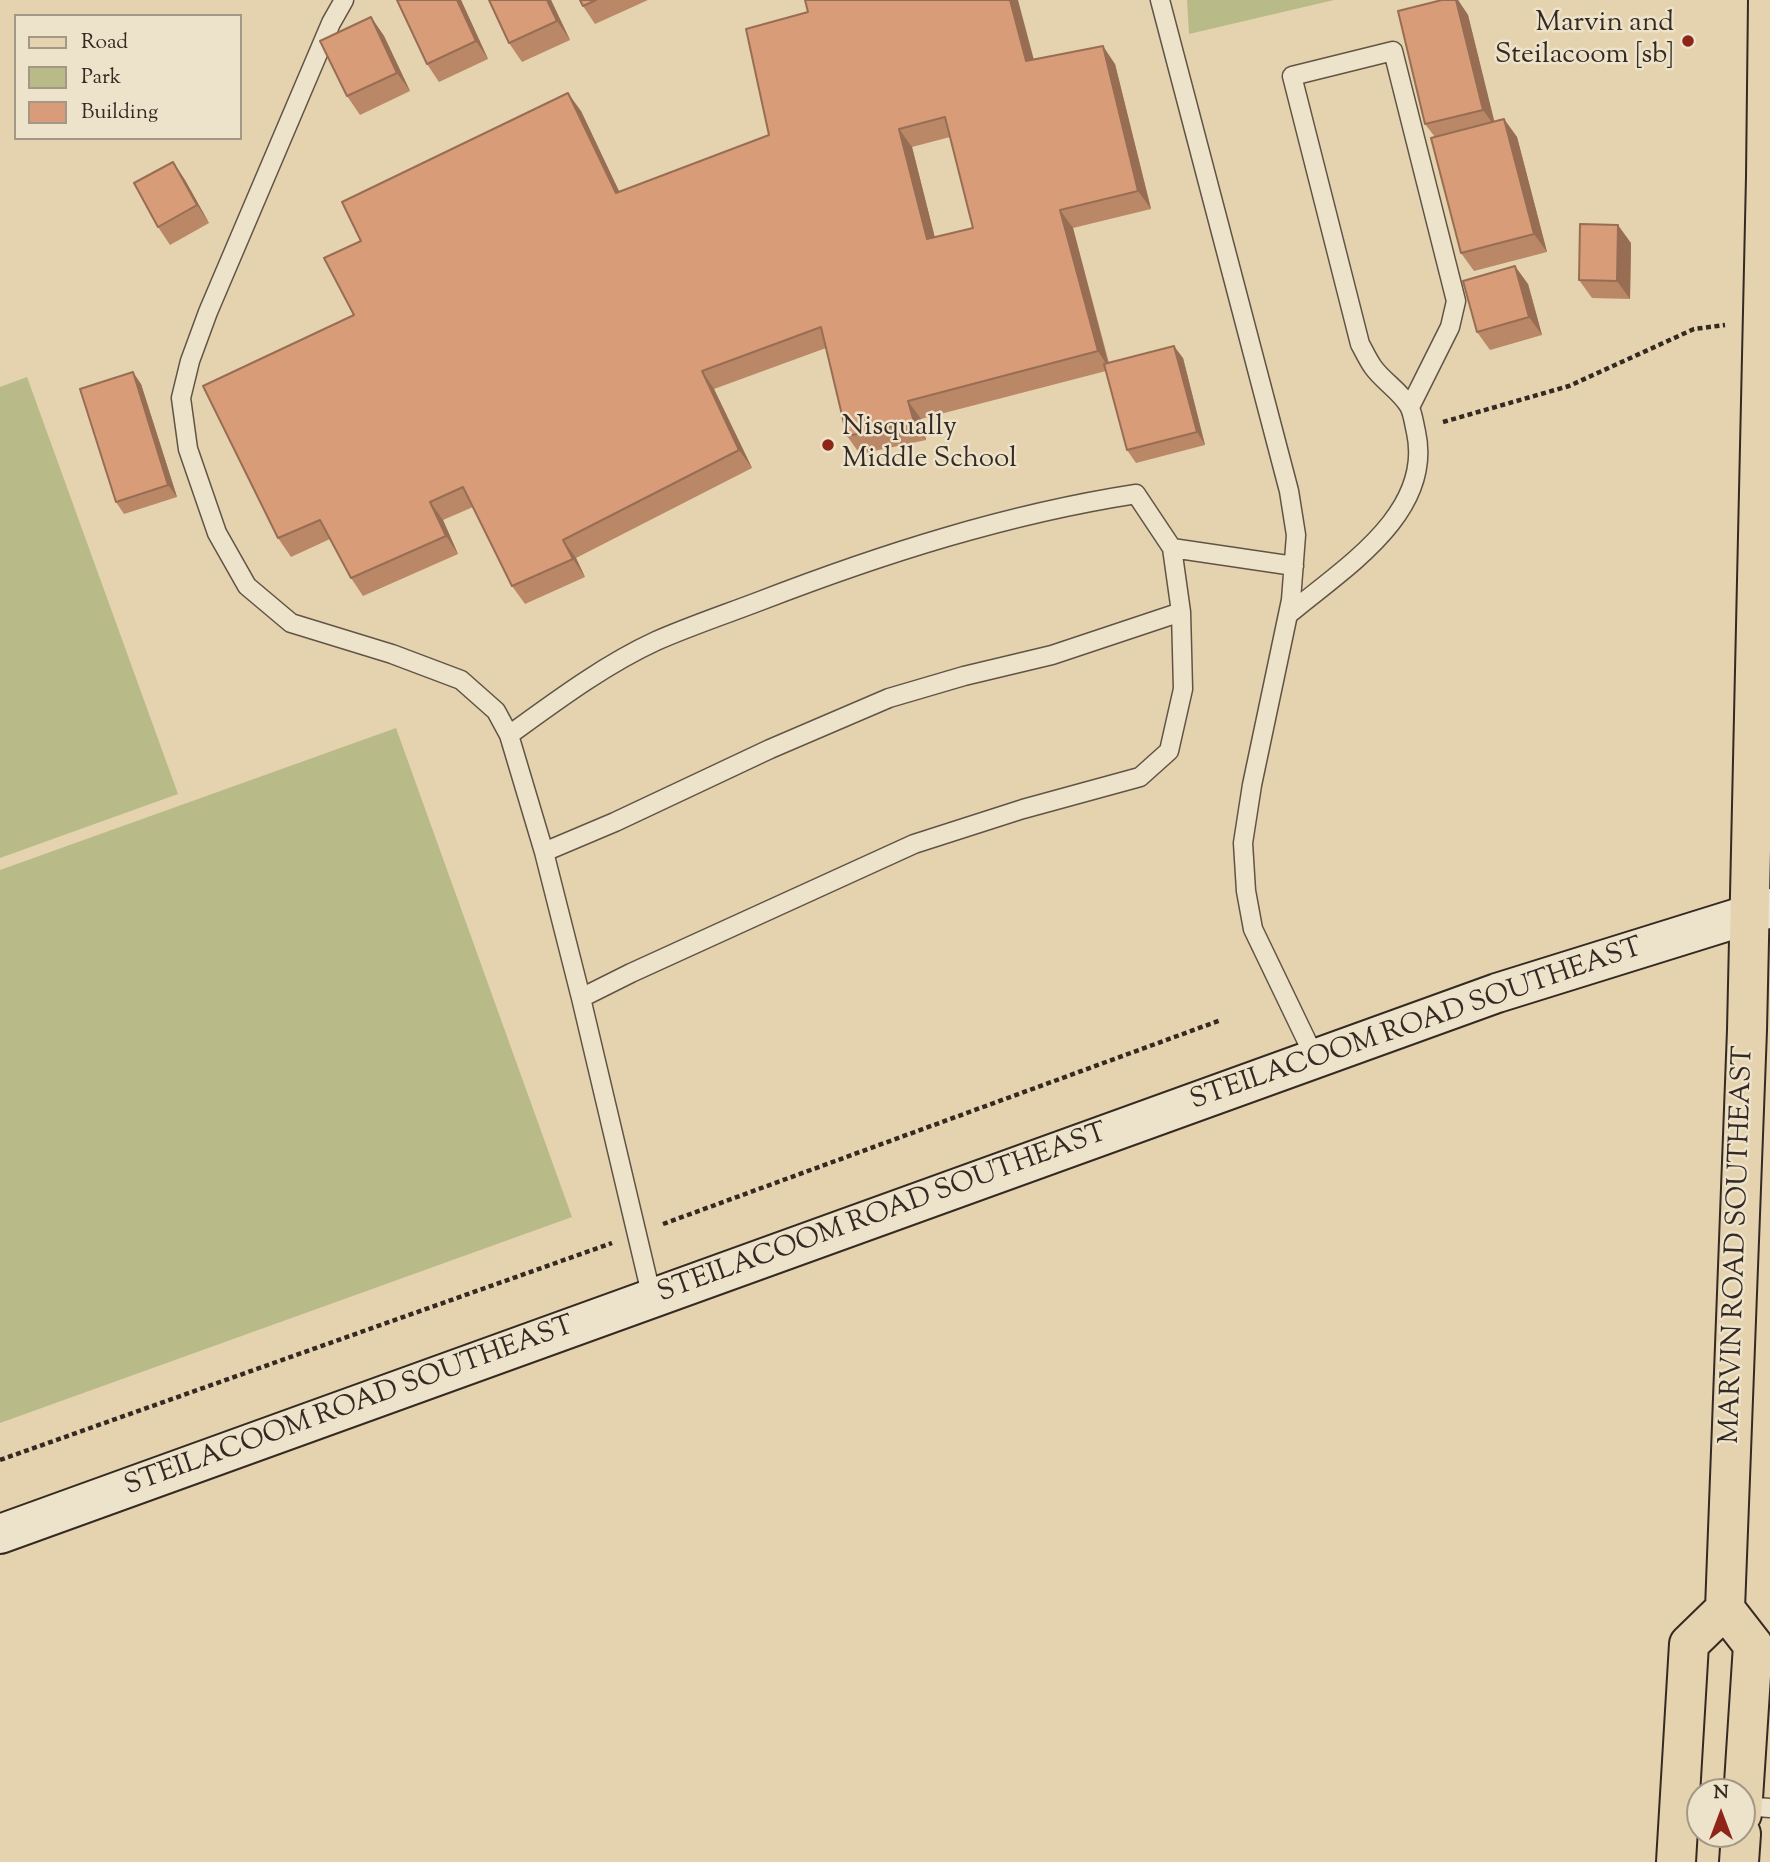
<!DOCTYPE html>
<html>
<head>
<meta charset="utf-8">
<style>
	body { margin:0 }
	#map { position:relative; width:1770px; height:1862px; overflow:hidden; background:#e4d3ae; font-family:"Sorts Mill Goudy",serif }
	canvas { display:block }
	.legend { position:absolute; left:14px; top:14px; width:228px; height:126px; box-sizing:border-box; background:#ede2ca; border:2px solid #a39887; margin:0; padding:9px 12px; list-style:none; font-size:21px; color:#352923 }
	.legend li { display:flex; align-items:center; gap:14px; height:35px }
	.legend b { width:35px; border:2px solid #a39887 }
	.north { position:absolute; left:1686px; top:1778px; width:70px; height:70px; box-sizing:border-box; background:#ede2ca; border:2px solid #a39887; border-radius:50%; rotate:0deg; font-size:19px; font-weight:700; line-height:28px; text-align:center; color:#352923 }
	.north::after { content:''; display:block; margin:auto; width:24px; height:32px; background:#8f2418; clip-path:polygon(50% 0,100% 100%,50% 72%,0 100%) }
</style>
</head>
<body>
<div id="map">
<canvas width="1770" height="1862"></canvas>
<ul class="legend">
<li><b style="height:9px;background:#e4d3ae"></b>Road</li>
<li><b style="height:19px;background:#b8bb88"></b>Park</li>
<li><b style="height:19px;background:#d89d78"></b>Building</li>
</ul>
<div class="north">N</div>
</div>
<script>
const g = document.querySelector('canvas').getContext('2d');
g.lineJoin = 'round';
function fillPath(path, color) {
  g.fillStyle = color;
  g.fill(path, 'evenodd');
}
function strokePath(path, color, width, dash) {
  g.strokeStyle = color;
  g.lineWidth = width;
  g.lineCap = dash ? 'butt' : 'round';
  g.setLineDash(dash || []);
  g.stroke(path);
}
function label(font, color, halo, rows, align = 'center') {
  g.font = font + ' "Sorts Mill Goudy",serif';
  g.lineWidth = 5;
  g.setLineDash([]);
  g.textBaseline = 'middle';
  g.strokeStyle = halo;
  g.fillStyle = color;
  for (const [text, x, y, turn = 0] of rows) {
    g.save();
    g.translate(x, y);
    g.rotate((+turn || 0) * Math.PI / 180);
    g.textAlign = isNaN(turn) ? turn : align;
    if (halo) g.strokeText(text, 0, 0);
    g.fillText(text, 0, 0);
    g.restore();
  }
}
fillPath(new Path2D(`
	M1187,0H1334L1189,34Z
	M27,377L178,794L0,858V387Z
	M396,728L572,1217L0,1423V870Z`), '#b8bb88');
const lane = new Path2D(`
	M344,0L331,23L208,312L190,361L181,398L188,449L217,533L247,586L291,623L392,654L461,680L496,711L509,735L544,852L581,998L652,1298
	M1160,0L1289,491L1296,535L1291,600L1252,785L1243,843L1246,891L1253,929L1315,1058
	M1172,548L1294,566
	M1289,614C1342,569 1434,514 1416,432C1414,424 1413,413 1409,406C1400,391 1383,381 1373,367C1368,360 1364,351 1360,344L1292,76L1393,51L1456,301L1450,327L1410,407
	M509,735C556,701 604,665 656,641C690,626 726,614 760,601C882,554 1007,514 1136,494L1172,548L1181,612L1052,655L964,676L889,698L770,749L615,822L544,852
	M581,998L631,973L914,844L1023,809L1140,777L1169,751L1183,689L1181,612
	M1743,1806L1770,1808`);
const secondary = new Path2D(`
	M0,1534L1497,993L1770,908`);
const primary = new Path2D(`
	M1742,1814L1753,1645L1725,1609L1747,1030L1766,177L1768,0
	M1676,1862L1689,1644L1725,1609
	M1739,1862L1741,1834`);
strokePath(lane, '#615446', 21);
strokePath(secondary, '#352923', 42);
strokePath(primary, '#352923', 42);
strokePath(new Path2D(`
	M1443,422L1569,386L1694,329L1725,325
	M663,1224L1221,1020
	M0,1460L612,1243`), '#352923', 4.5, [5, 3.5]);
strokePath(lane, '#ede2ca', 18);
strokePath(secondary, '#ede2ca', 38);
strokePath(primary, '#e4d3ae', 38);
fillPath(new Path2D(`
	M397,0H461L488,59L439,82L427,64Z
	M489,0H551L570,40L522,62L509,43Z
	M580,0H648L595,24L583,6Z
	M1442,0H1458L1468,15L1494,122L1504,119L1517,137L1547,252L1474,271L1461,253L1435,137L1425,124Z
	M371,17L384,36L410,91L360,115L347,96Z
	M1034,59L1115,64L1151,209L1073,228L1109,363L1183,358L1205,445L1136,463L1127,450L1106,371L921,419L926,440L860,454L847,436L826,348L714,389L752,468L576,558L585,577L525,604L512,586L473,507L443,520L458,554L363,596L351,578L330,539L291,557L278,538L354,315L361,241L581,111L619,192ZM950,137L973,228L935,238L912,147Z
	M173,162L185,180L209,223L170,245L158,227Z
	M1631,243L1630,299L1592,298L1579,280Z
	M1528,284L1542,335L1490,350L1477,332Z
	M141,384L177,497L124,514L116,502Z`), '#ba8767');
fillPath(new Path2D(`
	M457,0H461L488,59L476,41Z
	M547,0H551L570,40L557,21Z
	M1010,0H1018L1039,79L1026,61Z
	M1456,0H1458L1468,15L1496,128L1483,110Z
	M371,17L384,36L410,91L397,73Z
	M1103,46L1115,64L1151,209L1138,191Z
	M568,93L581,111L629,212L616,193Z
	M1504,119L1517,137L1547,252L1534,234Z
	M899,129L912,147L940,258L927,239Z
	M173,162L185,180L209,223L197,205Z
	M1060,210L1073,228L1110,370L1098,351Z
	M1618,225L1631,243L1630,299L1617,281Z
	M1515,266L1528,284L1542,335L1529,317Z
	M1174,346L1183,358L1205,445L1197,432Z
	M702,371L714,389L752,468L739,450Z
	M133,372L141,384L177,497L168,485Z
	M908,401L921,419L926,440L914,422Z
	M430,502L443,520L458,554L446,536Z
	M563,540L576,558L585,577L573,559Z`), '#976e54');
const building = new Path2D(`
	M397,0H457L476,41L427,64Z
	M489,0H547L557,21L509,43Z
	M580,0H596L583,6Z
	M805,0H1010L1026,61L1103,46L1138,191L1060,210L1098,351L908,401L914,422L847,436L821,327L702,371L739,450L563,540L573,559L512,586L463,487L430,502L446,536L351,578L320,520L278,538L203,386L354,315L324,258L361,241L342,202L568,93L616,193L769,135L746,29L808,12ZM945,117L973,228L927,239L899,129Z
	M1442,0H1456L1483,110L1425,124L1398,11Z
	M371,17L397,73L347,96L320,41Z
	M1504,119L1534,234L1461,253L1431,138Z
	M173,162L197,205L158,227L134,183Z
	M1580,224L1618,225L1617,281L1579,280Z
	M1515,266L1529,317L1477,332L1463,281Z
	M1174,346L1197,432L1127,450L1104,364Z
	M133,372L168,485L116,502L80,389Z`);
fillPath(building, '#d89d78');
strokePath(building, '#976e54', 2);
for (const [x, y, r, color] of [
	[1688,41,7,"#8f2418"],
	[828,445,7,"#8f2418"]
]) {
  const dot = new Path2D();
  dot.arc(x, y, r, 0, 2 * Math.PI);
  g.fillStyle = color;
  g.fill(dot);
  strokePath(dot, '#ede2ca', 2.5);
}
label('28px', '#352923', '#ede2ca', [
	["Marvin and",1674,25],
	["Steilacoom [sb]",1674,57],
	["Nisqually",842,429,"left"],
	["Middle School",842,461,"left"]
], 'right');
label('28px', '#352923', '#ede2ca', [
	["STEILACOOM ROAD SOUTHEAST",1417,1026,-19],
	["STEILACOOM ROAD SOUTHEAST",883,1215,-20],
	["MARVIN ROAD SOUTHEAST",1739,1245,-88],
	["STEILACOOM ROAD SOUTHEAST",350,1408,-20]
]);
</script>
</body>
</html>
